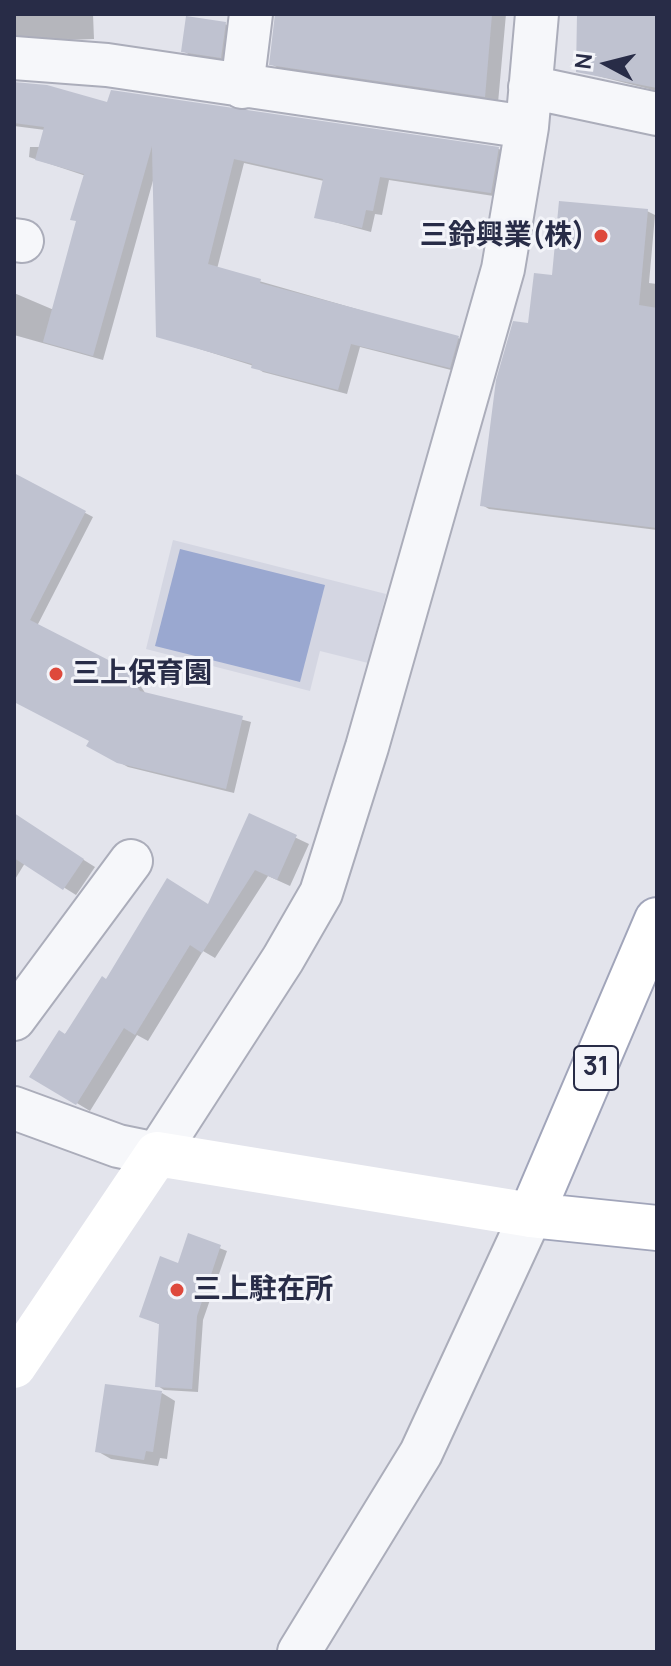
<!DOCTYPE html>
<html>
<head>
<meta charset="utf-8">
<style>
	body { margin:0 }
	#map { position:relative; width:671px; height:1666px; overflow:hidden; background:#e3e4ec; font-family:Manrope,sans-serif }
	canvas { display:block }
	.frame { position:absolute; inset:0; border:16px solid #282c47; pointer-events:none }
	.north { position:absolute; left:567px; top:24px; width:80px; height:80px; -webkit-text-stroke:6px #f3f4f9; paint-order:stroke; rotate:277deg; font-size:22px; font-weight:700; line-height:32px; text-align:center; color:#282c47 }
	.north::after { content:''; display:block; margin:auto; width:28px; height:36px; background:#282c47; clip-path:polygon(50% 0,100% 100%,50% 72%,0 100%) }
</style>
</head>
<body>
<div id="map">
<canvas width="671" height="1666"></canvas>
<div class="frame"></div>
<div class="north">N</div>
</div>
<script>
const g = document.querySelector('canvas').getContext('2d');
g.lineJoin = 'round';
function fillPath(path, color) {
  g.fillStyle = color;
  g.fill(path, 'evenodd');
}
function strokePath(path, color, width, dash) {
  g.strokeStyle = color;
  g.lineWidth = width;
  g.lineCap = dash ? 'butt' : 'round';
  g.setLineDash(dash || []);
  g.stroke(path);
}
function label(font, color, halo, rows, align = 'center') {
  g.font = font + ' Manrope,"Noto Sans JP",sans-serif';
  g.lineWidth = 6;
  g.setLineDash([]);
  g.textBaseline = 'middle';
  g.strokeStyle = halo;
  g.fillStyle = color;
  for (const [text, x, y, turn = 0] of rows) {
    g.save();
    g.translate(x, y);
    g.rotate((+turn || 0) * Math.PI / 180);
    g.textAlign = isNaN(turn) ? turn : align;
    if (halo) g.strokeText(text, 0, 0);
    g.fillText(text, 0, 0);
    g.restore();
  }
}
fillPath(new Path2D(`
	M173,540L386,594L368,663L320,651L310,691L146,649Z`), '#d4d6e2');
fillPath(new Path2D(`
	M180,549L325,585L300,682L155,646Z`), '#9aa8d0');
fillPath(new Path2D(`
	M14,14H93L94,39L14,42Z
	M276,14H506L498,103L284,71L271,64Z
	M579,14H657V91L578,71Z
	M225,24L239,32L235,64L197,59L183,51Z
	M14,84L95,150L114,92L499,149L508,154L500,197L389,180L382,215L375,214L371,232L316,217L324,181L244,163L217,269L458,338L467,343L459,372L360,347L347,394L263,372L254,366L158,336L154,177L103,360L14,335V293L54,310L78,222L86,176L29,157L30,147H40L45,130L14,126Z
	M647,211L655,215L649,283L657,284V530L489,509L482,505L530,325L554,278Z
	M32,485L93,517L37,626L134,677L146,694L251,722L234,793L128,767L89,746L91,741L14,700V521Z
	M14,816L95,867L76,895L25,863L14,881Z
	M250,816L309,844L290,886L268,876L215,958L203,951L148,1041L137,1035L90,1111L32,1076L107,981L209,906Z
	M189,1236L227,1251L203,1320L198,1392L164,1390L158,1386L161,1325L141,1316L179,1265Z
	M162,1393L175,1401L167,1459L160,1458L158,1466L111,1459L97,1451Z`), '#0003');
fillPath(new Path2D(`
	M275,14H492L485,97L269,65Z
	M577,14H657V88L576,72Z
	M186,16L226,22L221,58L181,52Z
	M14,82L47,85L107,102L111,90L499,147L491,193L380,177L373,211L366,210L362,228L314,218L323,179L234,159L208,264L261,279L260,283L459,336L450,368L351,344L338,390L251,368L252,364L156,337L152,146L93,356L43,342L76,221L70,220L84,174L35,160L44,127L14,123Z
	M559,201L648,209L639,305L657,308V528L480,506L496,380L513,321L528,323L534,273L552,275Z
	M14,473L86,511L30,620L126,669L140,691L243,716L226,789L117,763L86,746L89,741L14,702Z
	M14,813L84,859L63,890L14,858Z
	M249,813L297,835L277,880L255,870L202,953L190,945L135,1035L124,1028L76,1105L29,1077L59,1030L65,1034L102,976L106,979L167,878L208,904Z
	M188,1233L221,1245L197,1316L192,1389L155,1387L159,1324L139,1317L160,1256L178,1263Z
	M105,1384L162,1391L153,1452L146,1451L144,1460L95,1452Z`), '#bfc2d0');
const street = new Path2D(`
	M14,58L107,65L527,127
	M242,87L251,14
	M530,87L657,114
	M14,240L22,241
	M14,1019L131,861
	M14,1108L118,1146L157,1154L283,959L321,893L367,747L503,269L527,127L537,14
	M299,1652L421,1453L531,1215`);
const primary = new Path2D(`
	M657,920L531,1215L657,1228`);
strokePath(street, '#abadba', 46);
strokePath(primary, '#a1a5ba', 48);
strokePath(street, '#f6f7fa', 42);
strokePath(new Path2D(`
	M14,1366L157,1154L531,1215`), '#fff', 44);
strokePath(primary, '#fff', 44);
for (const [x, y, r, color] of [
	[601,236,8,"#de493c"],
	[56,674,8,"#de493c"],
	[177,1290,8,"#de493c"]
]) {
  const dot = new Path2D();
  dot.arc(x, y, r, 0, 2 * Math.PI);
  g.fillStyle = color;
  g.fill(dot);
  strokePath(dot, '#f3f4f9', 3);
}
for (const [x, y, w] of [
	[596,1068,44]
]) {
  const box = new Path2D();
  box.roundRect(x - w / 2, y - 22, w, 44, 6);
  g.fillStyle = '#f3f4f9';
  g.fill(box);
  strokePath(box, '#282c47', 2);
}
label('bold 26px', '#282c47', null, [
	["31",596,1068]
]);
label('bold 28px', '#282c47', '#f3f4f9', [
	["三鈴興業(株)",585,236,"right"],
	["三上保育園",72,674],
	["三上駐在所",193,1290]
], 'left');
</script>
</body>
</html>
